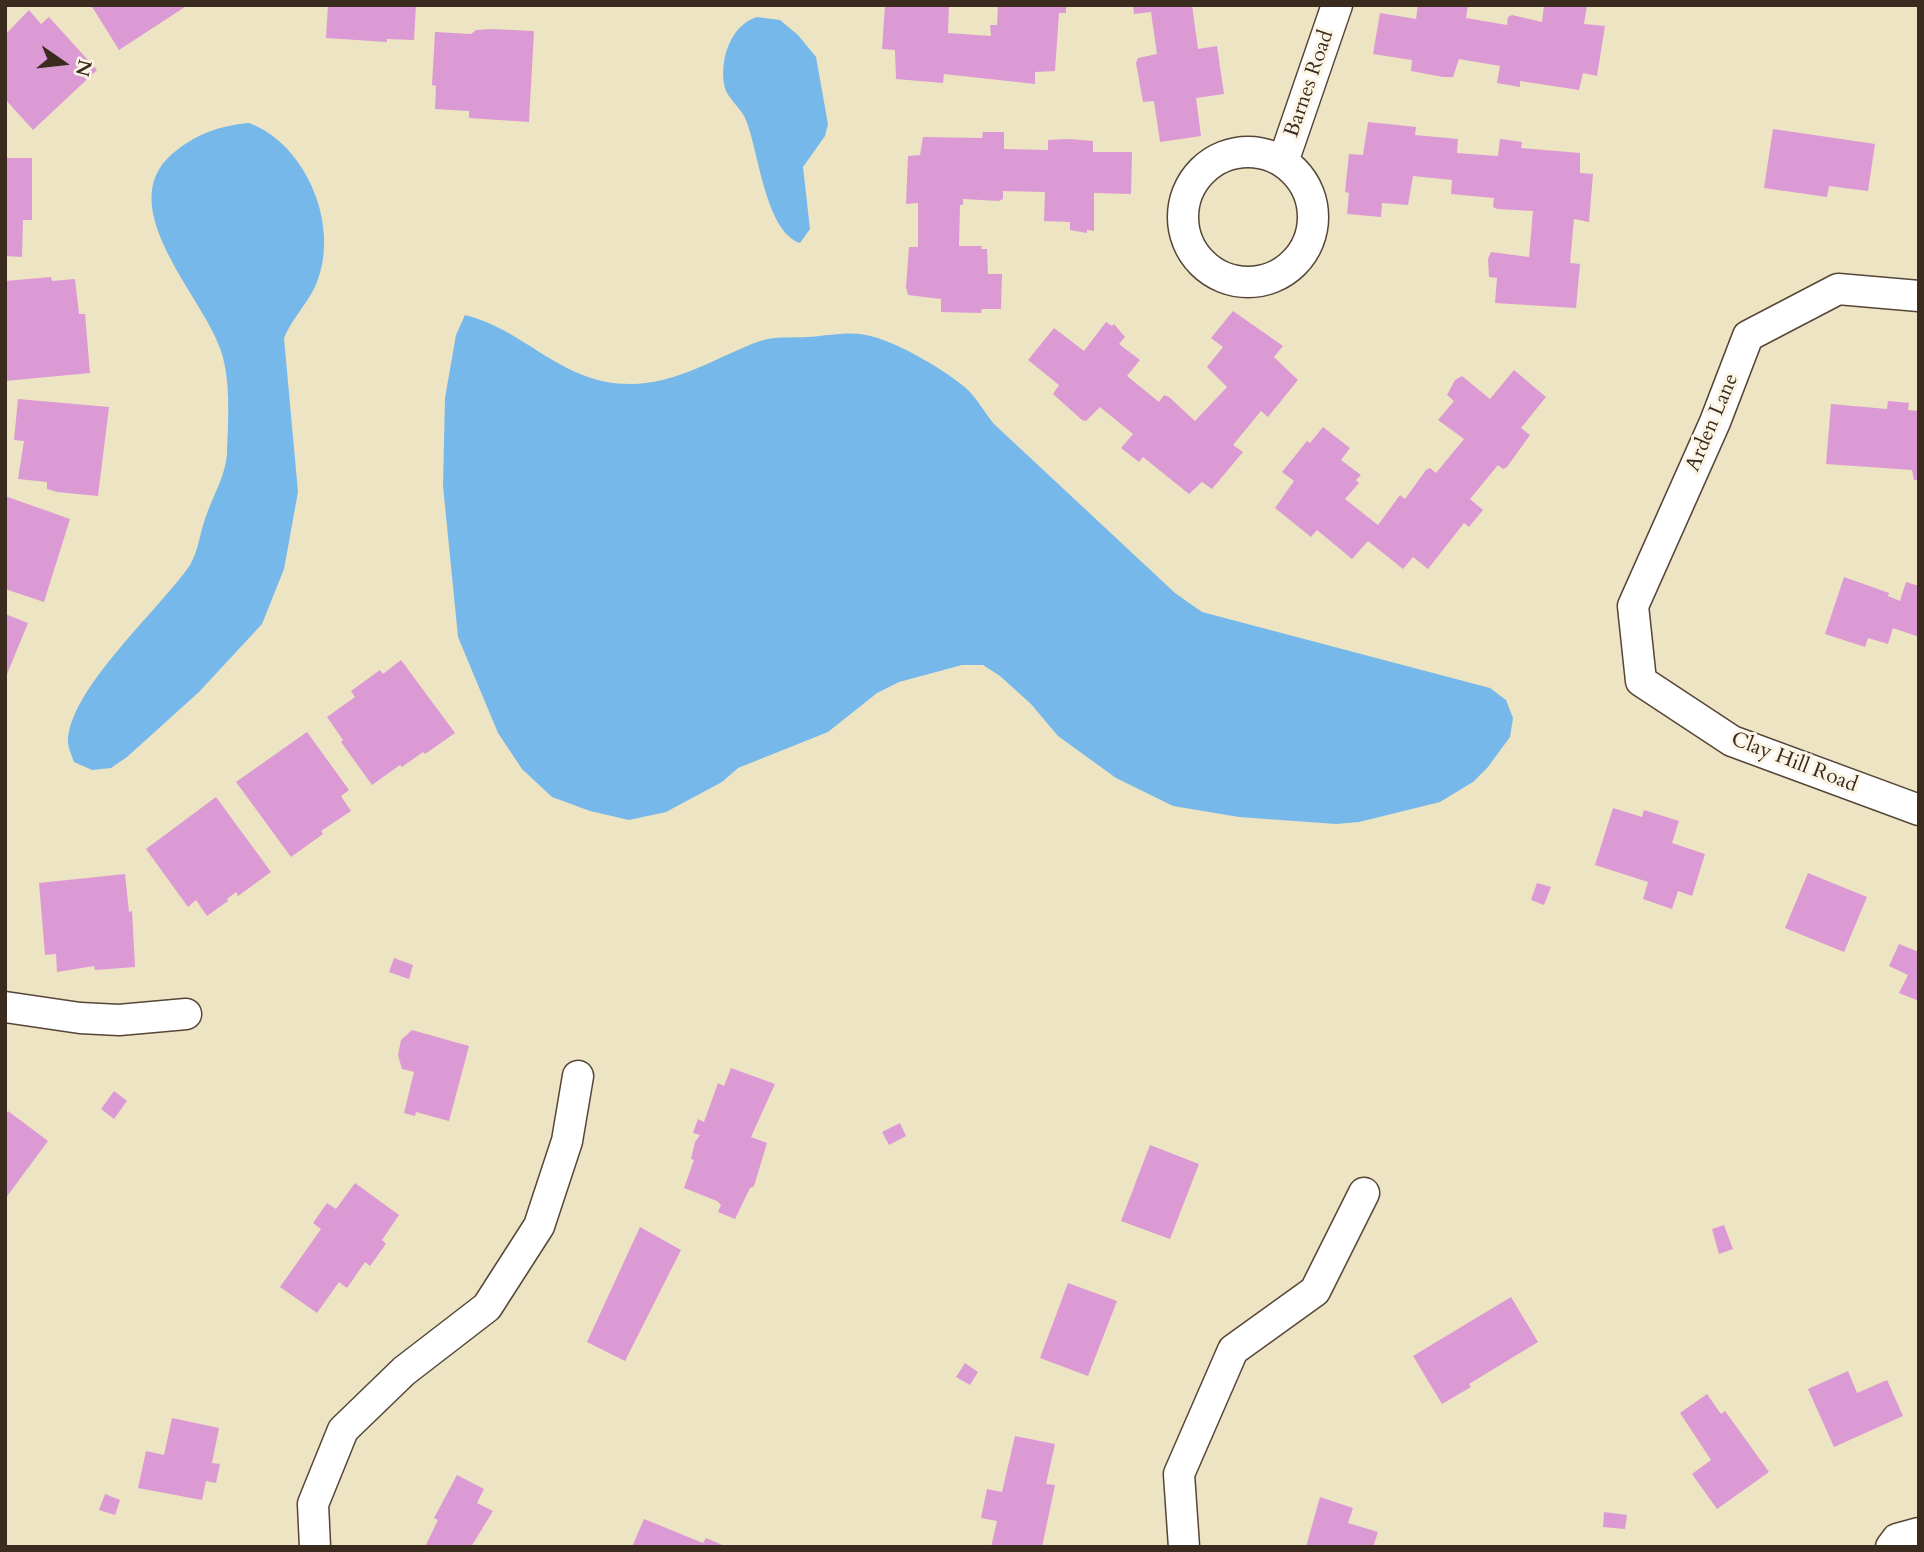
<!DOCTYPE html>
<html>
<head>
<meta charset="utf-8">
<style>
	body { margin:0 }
	#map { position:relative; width:1924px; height:1552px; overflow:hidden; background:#ede4c4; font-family:Cardo,serif }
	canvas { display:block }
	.frame { position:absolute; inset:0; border:7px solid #3b2a1e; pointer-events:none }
	.north { position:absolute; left:28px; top:28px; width:70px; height:70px; -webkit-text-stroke:5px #fcf5e5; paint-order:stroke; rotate:104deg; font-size:19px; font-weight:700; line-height:28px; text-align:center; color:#3b2a1e }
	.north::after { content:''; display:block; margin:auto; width:24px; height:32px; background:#3b2a1e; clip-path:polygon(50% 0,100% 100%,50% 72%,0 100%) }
</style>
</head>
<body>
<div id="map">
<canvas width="1924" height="1552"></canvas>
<div class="frame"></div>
<div class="north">N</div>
</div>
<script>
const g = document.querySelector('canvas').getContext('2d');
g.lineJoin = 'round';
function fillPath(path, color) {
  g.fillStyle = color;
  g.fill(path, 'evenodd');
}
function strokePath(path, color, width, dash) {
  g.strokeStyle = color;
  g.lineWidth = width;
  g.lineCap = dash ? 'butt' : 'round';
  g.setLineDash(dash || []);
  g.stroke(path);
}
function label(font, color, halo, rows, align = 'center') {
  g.font = font + ' Cardo,serif';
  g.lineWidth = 6;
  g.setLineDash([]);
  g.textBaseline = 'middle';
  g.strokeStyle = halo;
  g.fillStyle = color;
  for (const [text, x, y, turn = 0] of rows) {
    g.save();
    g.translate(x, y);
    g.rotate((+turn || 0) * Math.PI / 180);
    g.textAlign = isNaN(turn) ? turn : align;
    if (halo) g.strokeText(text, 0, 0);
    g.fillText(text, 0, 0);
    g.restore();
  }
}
fillPath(new Path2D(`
	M757,17L780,20L798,35L816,57L828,124L825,136L803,167L810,229L800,243C765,231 759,152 746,120C741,107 726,98 724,84C720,58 731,25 757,17Z
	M249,123C307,144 342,229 315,287C306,305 292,319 284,338L298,492L284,569L262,624L199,692L127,757L111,768L92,770L74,762C72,756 68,748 68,742C68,690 161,608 190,565C198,552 200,533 205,519C212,497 225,478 227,454C228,422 231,385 222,354C207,300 110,208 172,154C196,134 218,126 249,123Z
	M465,315C526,330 561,384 630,384C678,384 716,357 760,341C774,336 792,338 807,337C824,336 844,332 860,334C890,337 946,370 968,390C978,400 985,413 994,424L1175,593L1202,612L1490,688L1506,700L1513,718L1510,737L1488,767L1473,782L1440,802L1359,822L1336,824L1239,817L1173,806L1116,778L1058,736L1031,704L1000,676L983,665H962L899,682L877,693L828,732L738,768L722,782L666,812L629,820L590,811L552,797L522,769L498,733L458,637L443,486L445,398L456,335Z`), '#77b8eb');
fillPath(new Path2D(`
	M91,5H188L119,50Z
	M328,5H416L414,40L387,39V42L326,38Z
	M949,5L948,33L991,36L990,25H997L998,5H1066V13H1059L1055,71L1035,72V84L944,74L943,83L896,79L895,50L882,49L885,6Z
	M1133,5H1192L1198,49L1217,46L1224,94L1196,98L1201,136L1160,142L1154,101L1143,102L1136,63L1138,58L1157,54L1151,12L1134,14Z
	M1418,5H1468L1466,18L1507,25L1508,17L1512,15L1542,22L1544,5H1587L1584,24L1605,26L1597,76L1583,73L1579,90L1520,81V87L1497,83L1500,66L1459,59L1453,77H1443L1411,71L1412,60L1373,54L1380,13L1416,19Z
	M29,10L41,24L49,17L97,70L33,130L5,99V35Z
	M492,29L534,31L529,122L469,118V111L435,109L436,86L432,85L435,32L471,34L476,30Z
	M1368,122L1416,127L1415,135L1458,139L1457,153L1498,156L1500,139L1522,142L1521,148L1580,153V173L1593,174L1589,222L1574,219L1570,263L1580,264L1576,308L1495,303L1497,278L1489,277L1488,259L1491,252L1529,257L1533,211L1497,209L1493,207L1494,198L1451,194L1452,180L1413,176L1408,205L1382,203L1381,217L1347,214L1349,193L1345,192L1349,154L1363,155Z
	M1773,129L1875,144L1868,191L1829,186L1827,197L1764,188Z
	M983,132H1004V149L1048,150V140L1070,139L1093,141V152H1132L1131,194L1094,193V231L1087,230V233L1070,230V222L1044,221L1045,192L1003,191V199L999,201L963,199V205H960L959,246H982L981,249H987L988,274H1002L1001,309H982L981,313L941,312V299L908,295L906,287L909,247H918V203L906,204L908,156L920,155L923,137L982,138Z
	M5,158H32V220H23L22,257L5,256Z
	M51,277L52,281L75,279L79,314H85L90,373L5,381V281Z
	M1233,311L1283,346L1274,357L1298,380L1268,417L1261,411L1233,445L1243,452L1212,489L1202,482L1189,494L1143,457L1139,462L1121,448L1133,434L1100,407L1086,421L1082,420L1053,394L1059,385L1028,360L1054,328L1084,351L1106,322L1112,326L1114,324L1125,337L1119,344L1140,360L1127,376L1159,402L1164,395L1169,397L1195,421L1227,387L1207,367L1223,347L1211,338Z
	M1514,370L1546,397L1521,428L1530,435L1507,467L1503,469L1498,465L1470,499L1483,510L1469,527L1464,523L1428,569L1413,557L1403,569L1368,541L1352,559L1317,530L1311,537L1275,508L1294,481L1282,472L1307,441L1310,443L1323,427L1350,448L1341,460L1361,475L1356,480L1359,483L1345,499L1378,525L1400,495L1405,499L1426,470L1430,468L1436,473L1464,439L1438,420L1454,401L1447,395L1455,380L1462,376L1490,399Z
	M18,399L109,407L98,496L57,492L47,489V482L18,479L24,441L14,440Z
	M1888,401L1909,403L1908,410L1919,411V480H1914L1912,470L1826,464L1831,404L1887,409Z
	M5,496L70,519L44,602L5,589Z
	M1844,577L1889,593L1888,596L1900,601L1906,582L1919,586V637L1893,628L1888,644L1868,638L1865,647L1825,634Z
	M5,614L28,623L5,679Z
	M401,660L455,733L425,754L423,752L402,767L400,765L372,785L341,742L343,740L327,717L355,697L351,691L380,670L383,674Z
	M307,732L349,790L341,796L351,811L321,831L323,834L291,857L236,782Z
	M216,797L271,872L238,896L236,892L227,899L228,901L207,916L196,900L188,907L146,849Z
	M1613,808L1642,817L1644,810L1679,821L1672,843L1705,854L1692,896L1678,891L1672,909L1643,899L1648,882L1595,865Z
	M1808,873L1867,897L1844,952L1785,928Z
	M125,874L129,912L132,911L135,967L95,970L94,966L57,972L56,954L45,955L39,883Z
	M1537,883L1551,887L1544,905L1531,900Z
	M1899,944L1919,952V1001L1899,993L1908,975L1889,966Z
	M394,958L413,965L409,979L389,972Z
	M412,1030L469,1046L449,1121L416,1112L415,1116L404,1113L414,1072L402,1069L398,1055L401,1040Z
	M731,1068L775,1084L751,1137L767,1143L754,1186L750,1188L735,1219L718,1212L721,1205L717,1201L684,1188L694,1160L691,1159L695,1142L700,1135L693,1133L698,1119L704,1122L718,1083L724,1086Z
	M114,1091L127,1101L114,1119L101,1109Z
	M8,1111L48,1141L5,1199V1115Z
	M900,1123L906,1136L889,1145L882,1132Z
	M1150,1145L1199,1164L1170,1239L1121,1221Z
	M355,1183L399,1215L382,1240L386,1244L370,1266L365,1262L347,1288L339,1282L317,1313L280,1287L321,1229L313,1223L327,1203L336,1209Z
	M1724,1225L1733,1249L1719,1254L1712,1229Z
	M640,1227L681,1250L625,1361L587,1342Z
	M1068,1283L1117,1301L1088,1376L1040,1358Z
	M1511,1297L1538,1342L1469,1384L1471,1387L1442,1404L1413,1356Z
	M965,1363L978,1372L970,1385L956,1377Z
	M1848,1371L1857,1393L1887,1380L1903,1416L1834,1447L1808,1389Z
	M1707,1394L1721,1414L1725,1411L1769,1472L1717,1509L1692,1474L1711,1460L1680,1413Z
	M172,1418L219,1428L212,1463L220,1464L216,1483L206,1481L202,1500L138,1488L146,1451L164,1455Z
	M1015,1436L1055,1444L1046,1484L1055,1485L1042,1547H991L997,1521L981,1518L987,1489L1002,1492Z
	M457,1475L484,1489L477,1503L493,1511L471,1547H425L438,1520L434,1518Z
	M105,1494L120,1500L115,1515L99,1510Z
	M1320,1497L1353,1508L1348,1523L1378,1532L1373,1547H1306Z
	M1604,1512L1627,1515L1625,1529L1603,1527Z
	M644,1519L703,1543L706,1538L727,1547H632Z`), '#db9ad4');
const minor = new Path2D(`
	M1183 217a65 65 0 1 1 130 0a65 65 0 1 1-130 0Z
	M1283,162L1337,5
	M1919,296L1838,289L1748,336L1715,422L1633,606L1641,681L1732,741L1919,810
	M5,1007L80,1018L119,1020L186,1014
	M315,1547L313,1504L343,1430L404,1371L487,1307L539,1226L567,1141L578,1076
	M1184,1547L1179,1474L1233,1350L1315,1291L1364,1193
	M1891,1547L1897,1539L1919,1533`);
strokePath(minor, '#564637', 33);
strokePath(minor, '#fff', 30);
label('21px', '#3b2a1e', '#fcf5e5', [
	["Barnes Road",1310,84,-71],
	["Arden Lane",1713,423,-67],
	["Clay Hill Road",1794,763,21]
]);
</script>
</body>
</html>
